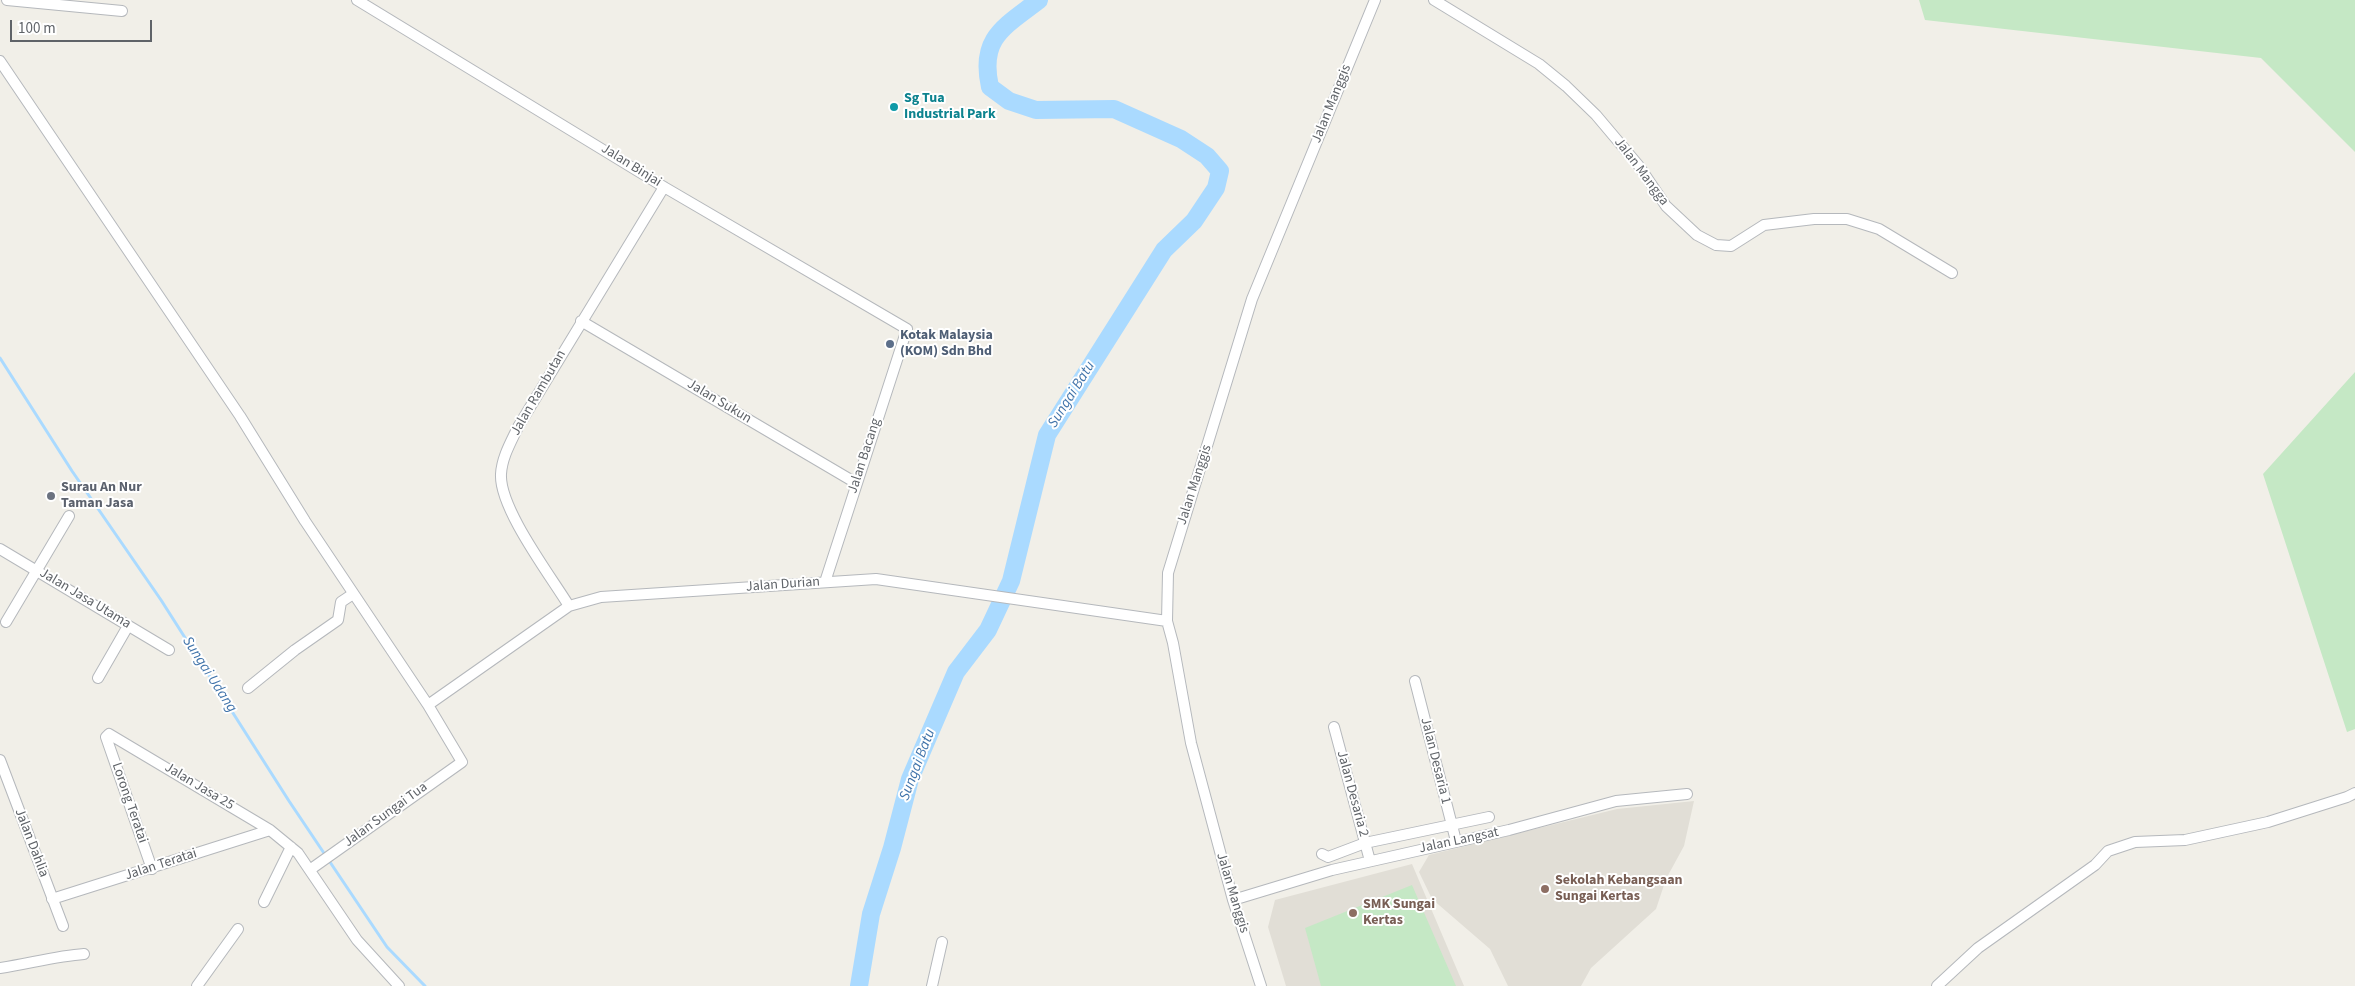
<!DOCTYPE html>
<html>
<head>
<meta charset="utf-8">
<style>
	body { margin:0 }
	#map { position:relative; width:2355px; height:986px; overflow:hidden; background:#f1efe8; font-family:"Source Sans 3",sans-serif }
	canvas { display:block }
	.scale { position:absolute; left:10px; top:20px; width:142px; height:22px; box-sizing:border-box; border:2px solid #5f6368; border-top:0; padding-left:6px; font-size:15px; line-height:18px; white-space:nowrap; color:#5f6368; -webkit-text-stroke:4px #fff; paint-order:stroke }
</style>
</head>
<body>
<div id="map">
<canvas width="2355" height="986"></canvas>
<div class="scale">100 m</div>
</div>
<script>
const g = document.querySelector('canvas').getContext('2d');
g.lineJoin = 'round';
function fillPath(path, color) {
  g.fillStyle = color;
  g.fill(path, 'evenodd');
}
function strokePath(path, color, width, dash) {
  g.strokeStyle = color;
  g.lineWidth = width;
  g.lineCap = dash ? 'butt' : 'round';
  g.setLineDash(dash || []);
  g.stroke(path);
}
function label(font, color, halo, rows, align = 'center') {
  g.font = font + ' "Source Sans 3",sans-serif';
  g.lineWidth = 4;
  g.setLineDash([]);
  g.textBaseline = 'middle';
  g.strokeStyle = halo;
  g.fillStyle = color;
  for (const [text, x, y, turn = 0] of rows) {
    g.save();
    g.translate(x, y);
    g.rotate((+turn || 0) * Math.PI / 180);
    g.textAlign = isNaN(turn) ? turn : align;
    if (halo) g.strokeText(text, 0, 0);
    g.fillText(text, 0, 0);
    g.restore();
  }
}
fillPath(new Path2D(`
	M1694,801L1684,846L1666,879L1656,909L1591,968L1581,986H1508L1490,949L1432,899L1419,872L1429,855L1617,809Z
	M1412,864L1464,986H1286L1268,927L1275,900Z`), '#e1ded6');
fillPath(new Path2D(`
	M1919,0H2355V152L2261,58L1925,20Z
	M2355,372V729L2347,732L2263,474Z
	M1412,885L1456,986H1321L1305,928Z`), '#c5e8c5');
strokePath(new Path2D(`
	M0,358L72,471L161,600L289,801L387,947L425,986`), '#aadaff', 3);
strokePath(new Path2D(`
	M859,986L871,914L892,848L910,779L956,672L988,630L1011,581L1047,435L1164,250L1194,221L1216,188L1220,171L1207,156L1181,139L1114,109L1036,110L1009,101L990,87C979,38 1004,27 1039,0`), '#aadaff', 18);
const minor = new Path2D(`
	M7,0L122,11
	M357,0L664,187L907,329L825,582
	M1434,0L1539,64L1566,86L1596,115L1639,166L1666,206L1697,235L1716,245L1731,246L1764,225L1814,219H1847L1879,229L1952,273
	M0,61L240,416L305,521L428,705L462,762L311,869
	M581,321L856,483
	M0,549L169,650
	M569,606C550,575 499,508 501,474C502,457 511,442 518,427L664,187
	M6,622L69,516
	M98,678L128,626
	M1415,681L1456,841
	M248,688L295,650L338,620L341,602L353,594
	M428,705L569,606L601,597L876,579L1167,621
	M1334,727L1370,861
	M0,760L63,926
	M1322,854L1328,857L1365,843L1489,817
	M152,869L106,737L109,734L270,830L298,853L357,940L399,986
	M52,899L270,830
	M1233,900L1332,870L1509,830L1616,801L1687,794
	M264,902L291,847
	M0,968C28,964 56,956 84,954
	M197,986L238,929
	M932,986L942,942
	M1261,986L1233,900L1191,743L1173,643L1167,621L1168,573L1252,299L1375,0
	M1937,986L1978,948L2095,865L2108,851L2135,842L2185,840L2268,822L2347,797L2355,793`);
strokePath(minor, '#b5b8bc', 12);
strokePath(minor, '#fff', 10);
for (const [x, y, r, color] of [
	[894,107,5,"#0f9aa8"],
	[890,344,5,"#5c6f8a"],
	[51,496,5,"#6b7280"],
	[1545,889,5,"#8d6e63"],
	[1353,913,5,"#8d6e63"]
]) {
  const dot = new Path2D();
  dot.arc(x, y, r, 0, 2 * Math.PI);
  g.fillStyle = color;
  g.fill(dot);
  strokePath(dot, '#fff', 2);
}
label('bold 14px', '#0d838f', '#fff', [
	["Sg Tua",904,99],
	["Industrial Park",904,115]
], 'left');
label('14px', '#5f6368', '#fff', [
	["Jalan Manggis",1332,104,-68],
	["Jalan Binjai",631,166,32],
	["Jalan Mangga",1641,172,53],
	["Jalan Rambutan",539,393,-60],
	["Jalan Sukun",719,402,31],
	["Jalan Bacang",865,456,-72],
	["Jalan Manggis",1195,485,-72],
	["Jalan Durian",783,585,-4],
	["Jalan Jasa Utama",85,599,31],
	["Jalan Desaria 1",1435,761,76],
	["Jalan Jasa 25",199,787,31],
	["Jalan Desaria 2",1352,794,75],
	["Lorong Teratai",129,803,71],
	["Jalan Sungai Tua",386,815,-36],
	["Jalan Langsat",1459,841,-12],
	["Jalan Dahlia",31,843,69],
	["Jalan Teratai",161,865,-18],
	["Jalan Manggis",1232,893,73]
]);
label('bold 14px', '#4e5e75', '#fff', [
	["Kotak Malaysia",900,336],
	["(KOM) Sdn Bhd",900,352]
], 'left');
label('bold 14px', '#5b616d', '#fff', [
	["Surau An Nur",61,488],
	["Taman Jasa",61,504]
], 'left');
label('bold 14px', '#785e54', '#fff', [
	["Sekolah Kebangsaan",1555,881],
	["Sungai Kertas",1555,897],
	["SMK Sungai",1363,905],
	["Kertas",1363,921]
], 'left');
label('italic 15px', '#4174aa', '#fff', [
	["Sungai Batu",1072,395,-58],
	["Sungai Udang",209,675,57],
	["Sungai Batu",918,765,-69]
]);
</script>
</body>
</html>
